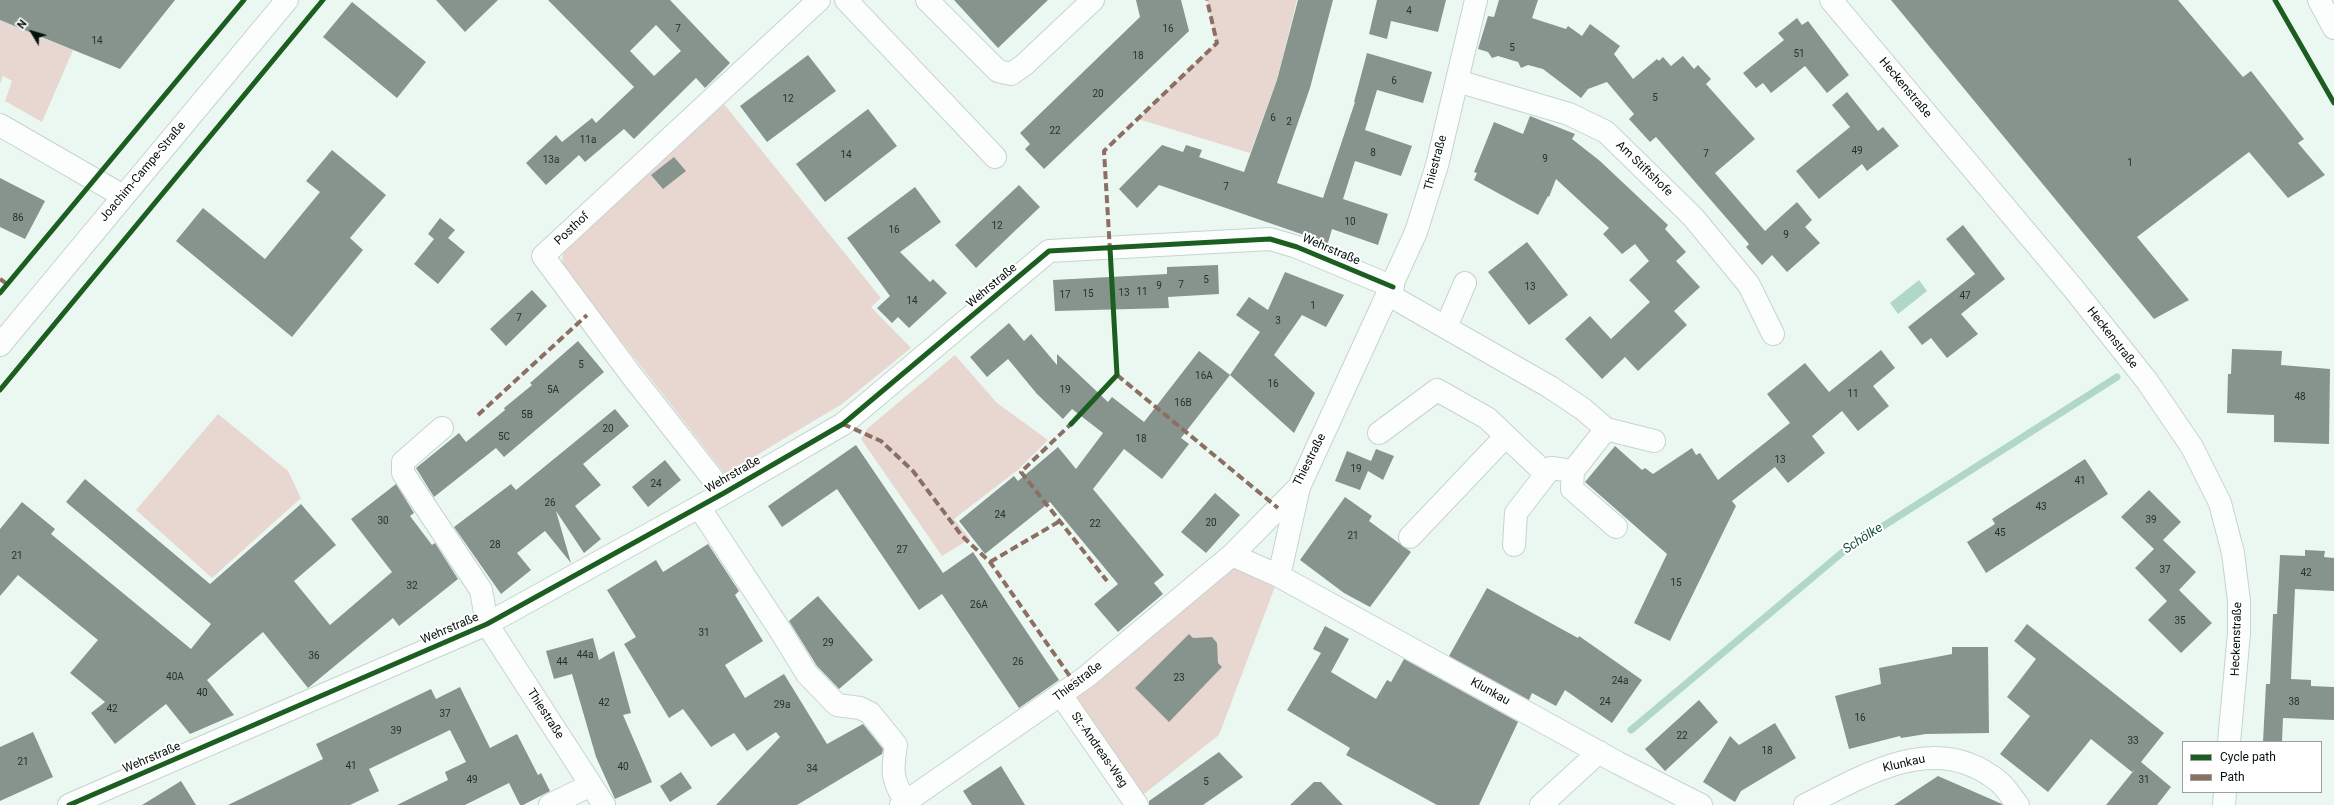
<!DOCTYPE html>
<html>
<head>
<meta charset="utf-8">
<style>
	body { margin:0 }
	#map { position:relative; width:2334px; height:805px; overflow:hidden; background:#ebf8f2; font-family:Roboto,sans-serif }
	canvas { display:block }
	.legend { position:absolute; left:2182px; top:741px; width:140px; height:52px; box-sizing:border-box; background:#fff; border:1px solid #9ba09d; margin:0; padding:5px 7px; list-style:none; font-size:12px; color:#04110b }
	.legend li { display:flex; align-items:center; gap:8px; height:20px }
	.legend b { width:20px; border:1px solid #9ba09d }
	.north { position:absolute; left:12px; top:12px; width:40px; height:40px; -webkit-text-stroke:3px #fff; paint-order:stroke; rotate:308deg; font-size:11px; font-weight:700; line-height:16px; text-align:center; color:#04110b }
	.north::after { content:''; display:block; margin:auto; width:14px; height:18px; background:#04110b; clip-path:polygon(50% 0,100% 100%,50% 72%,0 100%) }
</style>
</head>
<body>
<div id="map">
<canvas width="2334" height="805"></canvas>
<ul class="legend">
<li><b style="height:5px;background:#1b5e20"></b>Cycle path</li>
<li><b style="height:5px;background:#8d6e63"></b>Path</li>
</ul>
<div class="north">N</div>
</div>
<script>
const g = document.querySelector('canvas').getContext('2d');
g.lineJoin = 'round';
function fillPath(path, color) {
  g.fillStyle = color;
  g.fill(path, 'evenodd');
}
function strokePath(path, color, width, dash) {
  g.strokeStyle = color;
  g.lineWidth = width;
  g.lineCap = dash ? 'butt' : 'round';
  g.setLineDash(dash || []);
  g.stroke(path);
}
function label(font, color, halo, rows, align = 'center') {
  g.font = font + ' Roboto,sans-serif';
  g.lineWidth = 4;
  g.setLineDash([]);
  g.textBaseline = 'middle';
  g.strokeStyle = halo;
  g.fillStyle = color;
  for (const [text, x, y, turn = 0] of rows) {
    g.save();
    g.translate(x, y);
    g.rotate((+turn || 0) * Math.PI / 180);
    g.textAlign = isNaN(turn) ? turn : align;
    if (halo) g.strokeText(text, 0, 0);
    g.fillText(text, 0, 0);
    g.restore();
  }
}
fillPath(new Path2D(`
	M1207,0H1297L1277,80L1250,153L1138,119L1216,43Z
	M0,20L73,50L42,122L5,101L12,81L3,76L0,84Z
	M724,104L881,298L871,307L911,348L842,404L725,474L562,265L563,252Z
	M955,355L997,403L1048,440L1019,469L954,519L970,539L942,556L861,439L868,428Z
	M218,414L288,471L301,498L212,578L136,510Z
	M1232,555L1279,576L1219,735L1135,801L1061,695Z`), '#e7d7d0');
fillPath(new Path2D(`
	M1919,280L1927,291L1898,314L1890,303Z`), '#b1d7c6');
strokePath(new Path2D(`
	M1631,730L1844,551L2117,377`), '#b1d7c6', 7);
fillPath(new Path2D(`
	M0,0H175L120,69L0,20Z
	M436,0H498L465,32Z
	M548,0H670L730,63L705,88L696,78L634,139L624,129L585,162L579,155L546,185L526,163L556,135L562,142L592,118L596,123L634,87ZM656,25L681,51L654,76L630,51Z
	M954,0H1048L998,48Z
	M1136,0H1181L1189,31L1044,169L1025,149L1030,144L1020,133L1140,17Z
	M1298,0H1333L1310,88L1277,183L1323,198L1355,102H1354L1367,53L1432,72L1423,103L1377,90L1365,130L1412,146L1401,176L1355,161L1343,199L1388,214L1378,245L1332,229L1327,246L1309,239L1310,237L1159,185L1137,208L1119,189L1162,145L1183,152L1186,145L1202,150L1199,157L1244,172L1277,80Z
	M1377,0H1446L1438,32L1391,21L1387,39L1369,34Z
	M1499,0H1538L1532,18L1566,29L1568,26L1582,36L1590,24L1620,46L1614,54L1633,79L1657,59L1659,61L1663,57L1671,66L1683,56L1694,69L1698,65L1711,79L1706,84L1755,139L1715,173L1765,231L1797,202L1812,220L1805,227L1820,243L1787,272L1772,255L1762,265L1746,247L1749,244L1656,137L1650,142L1629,119L1634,114L1607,82L1588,89L1581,98L1543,69L1528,65L1521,68L1518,62L1498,56L1492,58L1488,52L1478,49L1488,16L1494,17Z
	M1891,0H2178L2243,77L2251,71L2304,139L2298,143L2325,175L2288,198L2249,152L2137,237L2189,300L2154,319Z
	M352,2L426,62L397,98L323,37Z
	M1797,18L1802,25L1808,21L1849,75L1827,93L1805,66L1771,93L1763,83L1756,88L1743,73L1784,40L1778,33Z
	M808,55L836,91L767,142L740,106Z
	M1847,92L1878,131L1883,127L1899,146L1867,171L1862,164L1819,199L1796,171L1850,127L1832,105Z
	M868,109L897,146L825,202L796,164Z
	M1530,116L1575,134L1572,139L1600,161L1668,225L1665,229L1686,252L1676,261L1700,287L1674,311L1687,325L1638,371L1625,357L1602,379L1565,339L1590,316L1611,339L1650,302L1629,280L1649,261L1635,244L1622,254L1603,234L1609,228L1556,179L1549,197L1548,196L1538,215L1474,180L1477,173L1474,172L1494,122L1523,134Z
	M332,150L386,195L350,238L363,250L292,337L176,241L203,208L265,259L320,192L306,181Z
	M674,157L686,171L663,189L651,175Z
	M0,178L45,201L25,239L0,227Z
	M1019,185L1040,207L976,268L955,245Z
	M915,187L941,222L900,252L930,282L933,279L947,293L909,328L898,317L892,323L877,308L890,296L847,238Z
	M440,218L455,230L448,238L465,252L438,284L414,264L434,239L428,234Z
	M1963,225L2005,279L1961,314L1978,334L1947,358L1931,338L1922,345L1908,327L1975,274L1946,239Z
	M1527,242L1568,295L1529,325L1488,272Z
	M1218,265L1219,294L1168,297L1169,308L1055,311L1053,280L1167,274V267Z
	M1285,272L1344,295L1326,327L1302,315L1274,355L1315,393L1294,433L1230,375L1260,332L1236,315L1249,297L1268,310Z
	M532,290L547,306L506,346L490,329Z
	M1009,323L1024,341L1031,334L1057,365V354L1108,402L1112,397L1144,422L1199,351L1230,375L1181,438L1189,444L1162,479L1124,449L1093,489L1164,575L1154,583L1163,594L1118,632L1094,604L1118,584L1050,502L985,554L959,521L1014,476L1018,481L1058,447L1076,469L1103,433L1072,409L1063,419L1037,394L1008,359L987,377L970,357Z
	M578,341L604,372L504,457L496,448L434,497L416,468L459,433L466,442L505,410L504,408L532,385L530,383Z
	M2232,349L2282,351L2281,365L2330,369L2329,444L2274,442V415L2227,413L2228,374H2231Z
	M1881,350L1895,368L1873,386L1889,406L1858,431L1842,411L1812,436L1825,453L1788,483L1775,467L1732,501L1736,506L1670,641L1634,623L1667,554L1585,482L1615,446L1642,470L1645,468L1653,474L1692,448L1696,455L1700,453L1718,480L1790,423L1767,394L1805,363L1829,392Z
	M615,409L629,426L583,464L601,485L575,506L601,539L584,553L556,511L571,563L545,531L517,553L531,570L501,594L454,527L511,484L516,490Z
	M856,445L943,573L973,552L1059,680L1019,708L942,594L919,610L837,489L782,527L768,506Z
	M1376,449L1394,456L1383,480L1368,471L1360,490L1335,481L1347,451L1371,461Z
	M2085,459L2108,494L1986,573L1967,542L1995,524L1992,519Z
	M665,460L681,480L648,507L632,487Z
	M85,479L210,584L301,504L336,545L294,581L330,625L392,572L351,519L396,484L414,513L410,516L432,545L435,543L458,579L399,626L393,618L308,688L263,632L207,680L234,715L190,734L166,704L115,744L91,713L105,702L70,673L98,640L18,575L0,596V529L22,502L55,529L51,534L191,649L211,624L66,502Z
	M2149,490L2181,522L2163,540L2196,572L2179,590L2212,623L2181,653L2148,620L2167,601L2135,568L2154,549L2121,517Z
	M1215,493L1240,515L1206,553L1181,532Z
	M1345,497L1372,516L1369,521L1411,552L1370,607L1344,593L1300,560Z
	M708,544L739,591L735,595L763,641L725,665L745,698L784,674L827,744L863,724L883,749L882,754L797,805H716L780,737L776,732L747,751L734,733L711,747L683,709L669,718L624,644L636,637L607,590L656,560L663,572Z
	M2305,550L2325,551L2324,557L2334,558V591L2295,589L2291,679L2311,680V686L2334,687V720L2283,718L2282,742H2263L2266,684H2270L2273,614H2277L2280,555L2305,556Z
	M1487,588L1578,638L1579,636L1642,680L1612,723L1565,690L1556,706L1532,693L1529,700L1449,656Z
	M818,596L873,660L839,689L817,666L789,621Z
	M2027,624L2164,733L2141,762L2171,787L2157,805H2106L2135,769L2132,772L2091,739L2048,792L2000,754L2030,716L2007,697L2036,659L2014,641Z
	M1325,626L1349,639L1331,672L1376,699L1387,680L1391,682L1404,659L1518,722L1479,805H1437L1346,755L1350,748L1287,710L1321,653L1313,649Z
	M1189,634L1193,638L1212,637L1217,643L1218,663L1222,667L1169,722L1135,688Z
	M593,638L599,660L614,651L631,713L623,715L652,782L615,799L596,757L572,674L554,679L546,651Z
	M1952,647H1988L1989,733L1926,734L1901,738L1900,736L1849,749L1835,696L1881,684L1879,668L1952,654Z
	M460,687L490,748L517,734L538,775L541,773L550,791L523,805H520L509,783L465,805H397L448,780L445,772L466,762L450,730L369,769L379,791L350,805H228L323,759L316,744L431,689L436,699Z
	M1699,700L1718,722L1665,771L1645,749Z
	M1775,723L1796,758L1741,791L1735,802L1703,782L1730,736L1739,745Z
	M33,732L53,777L0,801V747Z
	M1219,752L1243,777L1203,805H1149V801Z
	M1001,766L1025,805H972L963,791Z
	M681,772L692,788L670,802L660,786Z
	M1938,776L2002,804V805H1894Z
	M181,781L196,805H142Z
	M1314,782H1321L1343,805H1290Z`), '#87948e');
const minor = new Path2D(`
	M846,0L995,157
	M927,0L998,71L1011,74L1024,65L1093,0
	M1831,0L2073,288L2147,381L2192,447L2220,503L2233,553L2239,601V633L2229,742
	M2319,0L2334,28
	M1457,81L1569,114L1606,132L1693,217L1749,285L1773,334
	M0,125L123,196
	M1389,295L1550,387L1583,409L1606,429L1654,441
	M1446,327L1465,283
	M0,345L287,0
	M442,428L403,462V473L481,590L487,624L604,805
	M1379,433L1437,390L1487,418L1546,474
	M1573,471L1572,489L1616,527
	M724,493L632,376L543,256L819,0
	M699,507L780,630L807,674L837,705L860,708L870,713L896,745C892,771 891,779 906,802
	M1410,537L1506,436
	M1514,545L1516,513L1546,474L1551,468L1573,471L1606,429
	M1232,555L1279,576L1618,763L1701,805
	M1279,576L1299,487
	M1061,695L1137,805
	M69,805L487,624L724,493L843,424L1049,251L1270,239L1297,247L1393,287
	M550,805L591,785
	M901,805L1086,677L1232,555L1299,487L1416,232L1437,165L1476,0
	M1541,805L1599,752
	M1805,805C1866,775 1935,730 1998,781C2006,787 2012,798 2018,805
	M2224,805L2225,792`);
strokePath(minor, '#c6d4cd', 24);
strokePath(minor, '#fcfefd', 22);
strokePath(new Path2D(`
	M1110,251L1104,151L1217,43L1207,0
	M0,279L7,284
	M1117,375L1278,508
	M478,415L587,315
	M1073,422L1021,472L1107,581
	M843,424L881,441L913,471L962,536L990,562L1076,685
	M990,562L1060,521`), '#8d6e63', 4, [8, 4]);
strokePath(new Path2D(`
	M2275,0L2334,103
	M0,293L244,0
	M0,390L323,0
	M1071,424L1117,375L1110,248
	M69,805L487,624L724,493L843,424L1049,251L1270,239L1297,247L1393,287`), '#1b5e20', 5);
label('10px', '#25322c', null, [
	["4",1409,11],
	["7",678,29],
	["16",1168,29],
	["14",97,41],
	["5",1512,48],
	["51",1799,54],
	["18",1138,56],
	["6",1394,81],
	["20",1098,94],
	["5",1655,98],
	["12",788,99],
	["6",1273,118],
	["2",1289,122],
	["22",1055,131],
	["11a",588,140],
	["49",1857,151],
	["8",1373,153],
	["7",1706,154],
	["14",846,155],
	["9",1545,159],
	["13a",551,160],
	["1",2130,163],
	["7",1226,187],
	["86",18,218],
	["10",1350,222],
	["12",997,226],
	["16",894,230],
	["9",1786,235],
	["5",1206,280],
	["7",1181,285],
	["9",1159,286],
	["13",1530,287],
	["11",1142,292],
	["13",1124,293],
	["15",1088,294],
	["17",1065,295],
	["47",1965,296],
	["14",912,301],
	["1",1313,306],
	["7",519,318],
	["3",1278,321],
	["5",581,365],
	["16A",1204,376],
	["16",1273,384],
	["5A",553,390],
	["19",1065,390],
	["11",1853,394],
	["48",2300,397],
	["16B",1183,403],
	["5B",527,415],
	["20",608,429],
	["5C",504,437],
	["18",1141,439],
	["13",1780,460],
	["19",1356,469],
	["41",2080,481],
	["24",656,484],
	["26",550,503],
	["43",2041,507],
	["24",1000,515],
	["39",2151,520],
	["30",383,521],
	["20",1211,523],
	["22",1095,524],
	["45",2000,533],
	["21",1353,536],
	["28",495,545],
	["27",902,550],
	["21",17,556],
	["37",2165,570],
	["42",2306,573],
	["15",1676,583],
	["32",412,586],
	["26A",979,605],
	["35",2180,621],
	["31",704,633],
	["29",828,643],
	["44a",585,655],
	["36",314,656],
	["44",562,662],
	["26",1018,662],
	["40A",175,677],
	["23",1179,678],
	["24a",1620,681],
	["40",202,693],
	["24",1605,702],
	["38",2294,702],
	["42",604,703],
	["29a",782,705],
	["42",112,709],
	["37",445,714],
	["16",1860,718],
	["39",396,731],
	["22",1682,736],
	["33",2133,741],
	["18",1767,751],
	["21",23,762],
	["41",351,766],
	["40",623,767],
	["34",812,769],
	["49",472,780],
	["31",2144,780],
	["5",1206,782]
]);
label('12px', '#04110b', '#fff', [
	["Heckenstraße",1905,88,50],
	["Thiestraße",1436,163,-75],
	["Am Stiftshofe",1644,169,44],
	["Joachim-Campe-Straße",143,172,-50],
	["Posthof",572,229,-43],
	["Wehrstraße",1331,250,23],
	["Wehrstraße",992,286,-40],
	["Heckenstraße",2112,338,52],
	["Thiestraße",1310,460,-63],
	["Wehrstraße",733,475,-30],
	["Wehrstraße",450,629,-23],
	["Heckenstraße",2237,639,-88],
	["Thiestraße",1078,682,-37],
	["Klunkau",1490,692,29],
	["Thiestraße",545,714,57],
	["St.-Andreas-Weg",1099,750,55],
	["Wehrstraße",152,758,-23],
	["Klunkau",1904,764,-13]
]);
label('italic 13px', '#14513c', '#fff', [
	["Schölke",1863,539,-33]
]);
</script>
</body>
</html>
